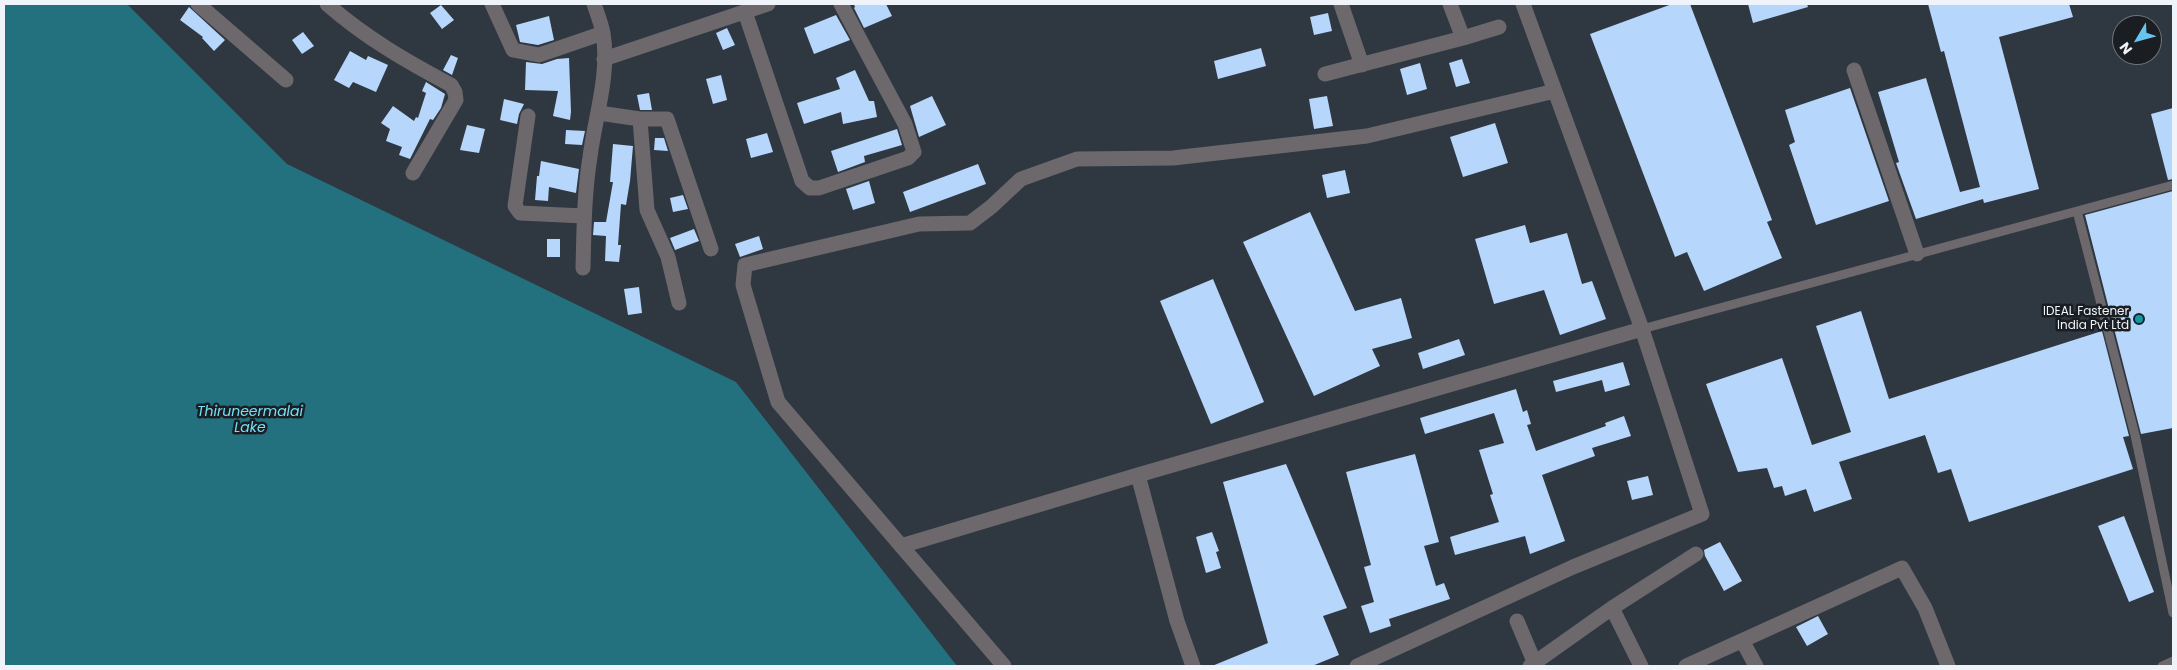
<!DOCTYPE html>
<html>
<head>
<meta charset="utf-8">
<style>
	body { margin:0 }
	#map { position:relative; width:2177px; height:670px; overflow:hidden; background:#2f3741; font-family:Poppins,sans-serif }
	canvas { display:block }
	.frame { position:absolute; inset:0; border:5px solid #eff4fb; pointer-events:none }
	.north { position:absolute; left:2112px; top:15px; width:50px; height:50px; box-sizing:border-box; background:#1a1e23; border:1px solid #6f7479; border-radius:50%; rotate:233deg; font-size:14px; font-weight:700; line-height:20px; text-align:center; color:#eff4fb }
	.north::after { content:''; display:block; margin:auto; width:18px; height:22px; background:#66c4ef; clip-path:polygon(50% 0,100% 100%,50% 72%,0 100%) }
</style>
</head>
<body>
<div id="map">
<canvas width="2177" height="670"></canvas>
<div class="frame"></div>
<div class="north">N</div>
</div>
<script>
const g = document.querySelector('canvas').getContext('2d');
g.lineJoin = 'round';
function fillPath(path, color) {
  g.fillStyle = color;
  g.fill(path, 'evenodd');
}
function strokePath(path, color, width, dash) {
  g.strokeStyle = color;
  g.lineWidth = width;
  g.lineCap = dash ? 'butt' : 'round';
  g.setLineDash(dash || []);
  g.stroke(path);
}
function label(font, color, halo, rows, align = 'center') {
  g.font = font + ' Poppins,sans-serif';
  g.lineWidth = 5;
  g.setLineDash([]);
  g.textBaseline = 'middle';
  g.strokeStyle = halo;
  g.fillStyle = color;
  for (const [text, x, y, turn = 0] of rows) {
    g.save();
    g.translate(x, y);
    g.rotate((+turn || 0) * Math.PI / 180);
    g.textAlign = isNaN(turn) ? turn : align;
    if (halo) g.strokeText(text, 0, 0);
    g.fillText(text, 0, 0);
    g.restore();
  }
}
fillPath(new Path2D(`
	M4,4H127L287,164L736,382L957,666H4Z`), '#23707e');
fillPath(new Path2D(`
	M854,4H886L892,16L864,28L854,8L855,7Z
	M1672,4H1690L1772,220L1767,222L1782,258L1704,291L1687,252L1675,257L1590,34Z
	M1748,4H1807L1808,7L1753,23Z
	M1928,4H2069L2073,17L1999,37L2039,189L1984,203L1983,199L1916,219L1896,163L1899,162L1878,92L1926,78L1960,192L1980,187L1944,51L1941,52Z
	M441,5L454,20L442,29L430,13Z
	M189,7L225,40L214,51L202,38L203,37L180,20Z
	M1328,13L1332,31L1314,35L1310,17Z
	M836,15L850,40L814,54L804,28Z
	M549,16L554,40L538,45L520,42L516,25Z
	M727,28L735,45L723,50L716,33Z
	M303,32L314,46L302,54L292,40Z
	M1261,48L1266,66L1218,79L1214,61Z
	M350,51L366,60L368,56L388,65L376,92L353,82L349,88L334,80Z
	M451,55L458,58L452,75L443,70Z
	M569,58L571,112L570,120L553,116L558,91L525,90L526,62L542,64L557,59Z
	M1462,59L1470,83L1456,87L1449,63Z
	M1420,63L1427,89L1407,95L1400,69Z
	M855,70L869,101H874L877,117L843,124L841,112L804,124L797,103L840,89L836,78Z
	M721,75L727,100L713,104L706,79Z
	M426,82L445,94L441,108L433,120L430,119L410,159L399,155L402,147L386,141L390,129L381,123L393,106L414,121L416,117L418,118L426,93L422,91Z
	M1850,88L1889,201L1816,225L1789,145L1795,142L1785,110Z
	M649,93L652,110H640L637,95Z
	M932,96L946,125L919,137L910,106Z
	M1327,96L1333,126L1314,129L1309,99Z
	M504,99L524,104L519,114L517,124L500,120Z
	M2173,108V179L2168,180L2151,114Z
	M1495,123L1508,163L1463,177L1450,137Z
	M467,125L485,129L479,153L460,150Z
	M897,129L902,145L864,156L865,162L838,172L831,151Z
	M566,130L585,131L582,145L565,144Z
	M767,133L773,152L751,158L746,139Z
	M655,138H664L668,151L654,150Z
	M613,144L633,146L630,181L626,205L621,204L618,245H621L619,262L605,261L606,236L593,235L594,222H606L613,182H610Z
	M541,161L579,169L576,193L549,187L548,201L535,200L537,176H539Z
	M978,164L986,184L910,212L903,192Z
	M1345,170L1350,193L1327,198L1322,175Z
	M869,181L875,203L853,210L846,189Z
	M2173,191V428L2141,434L2085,215Z
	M683,195L688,209L673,212L670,198Z
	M1310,212L1355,311L1401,298L1412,338L1372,349L1380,366L1314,396L1243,242Z
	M1525,225L1530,243L1567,233L1582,284L1592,281L1606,319L1560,335L1544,290L1494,304L1475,239Z
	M694,229L699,241L675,250L670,238Z
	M759,236L763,249L740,257L735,244Z
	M547,239H560V257H547Z
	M1213,279L1264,402L1211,424L1160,301Z
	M639,287L642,313L628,315L624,289Z
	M1861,311L1889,399L2102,331L2129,436L2123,437L2133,469L1969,522L1951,469L1938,473L1925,435L1839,462L1852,499L1814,512L1806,489L1785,496L1782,486L1774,488L1767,468L1738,472L1706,384L1782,358L1812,445L1851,432L1816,326Z
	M1459,339L1465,355L1423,369L1418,353Z
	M1623,362L1630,385L1605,392L1602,380L1556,392L1553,381Z
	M1516,389L1523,412L1527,410L1531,424L1527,425L1536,451L1606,426L1605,423L1624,416L1631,436L1592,448L1595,456L1542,475L1565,541L1530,554L1525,536L1455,555L1450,537L1499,522L1490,495L1493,494L1479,450L1504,443L1494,413L1425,434L1420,418Z
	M1415,454L1439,542L1424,546L1436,586L1444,583L1450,599L1389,619L1391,626L1370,633L1361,606L1374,602L1364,567L1371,565L1346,472Z
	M1286,464L1347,608L1323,616L1339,655L1312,666H1212L1268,643L1223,482Z
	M1648,476L1653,495L1632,500L1627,481Z
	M2124,516L2154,592L2129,602L2098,526Z
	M1212,532L1219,551L1216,552L1221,568L1206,573L1196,537Z
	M1720,542L1742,581L1724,591L1705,556L1704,550Z
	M1818,616L1828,634L1807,646L1796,627Z`), '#b7d6fb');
strokePath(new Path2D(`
	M2077,211L2135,435L2173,613
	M1642,329L2173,185
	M2162,666L2173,661`), '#6c686c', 9);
strokePath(new Path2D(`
	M198,4L286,80
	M327,4C366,38 406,61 451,85L455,92L456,100L413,173
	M492,4L513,50L539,55L603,33
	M1341,4L1362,65
	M745,12L802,181L810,188H819L908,158L914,152L905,124L841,4
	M1463,38L1499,27
	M604,59L768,4
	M1854,70L1917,254
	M1325,74L1463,38L1450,4
	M599,113L640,119H667L711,249
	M528,116L515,206L520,213L584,216
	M640,119L647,210L668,257L679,303
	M583,268C584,231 584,194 590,157C595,117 610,74 603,33C601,23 597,13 594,4
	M1138,475L1177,621L1193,666
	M901,546L1138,475L1642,329
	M1612,608L1641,666
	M1517,621L1536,666
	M1743,642L1756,666
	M1004,666L778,402L743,285L745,265L919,224L970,223L991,207L1021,179L1077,159L1173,158L1367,136L1555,91
	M1357,666L1573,567L1702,514L1642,329L1523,4
	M1530,666L1612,608L1696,554
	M1686,666L1902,568L1925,608L1948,666`), '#6c686c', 15);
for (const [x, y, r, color] of [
	[2139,319,5,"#0f9aa8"]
]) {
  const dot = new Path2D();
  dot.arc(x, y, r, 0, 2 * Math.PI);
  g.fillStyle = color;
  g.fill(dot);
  strokePath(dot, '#1a1e23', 2);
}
label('12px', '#eff4fb', '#1a1e23', [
	["IDEAL Fastener",2129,312],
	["India Pvt Ltd",2129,326]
], 'right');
label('italic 14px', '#72e1f7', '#1a1e23', [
	["Thiruneermalai",250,412],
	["Lake",250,428]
]);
</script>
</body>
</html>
